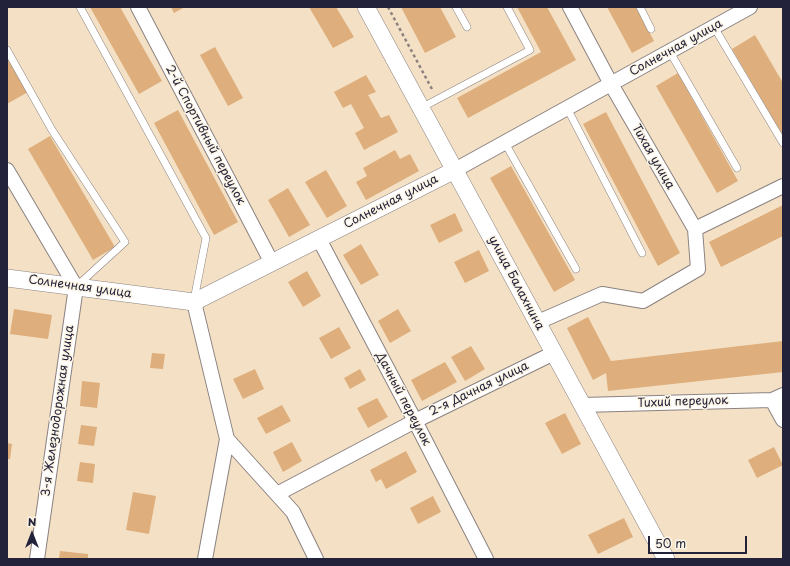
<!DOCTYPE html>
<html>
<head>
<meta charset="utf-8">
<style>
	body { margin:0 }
	#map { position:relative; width:790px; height:566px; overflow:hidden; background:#f4e1c5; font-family:"Playpen Sans",sans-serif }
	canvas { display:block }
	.frame { position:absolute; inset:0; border:8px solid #22223b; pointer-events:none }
	.north { position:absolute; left:12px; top:514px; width:40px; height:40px; -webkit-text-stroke:3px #fcf5e5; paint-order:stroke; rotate:0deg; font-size:11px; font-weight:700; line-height:16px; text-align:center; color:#22223b }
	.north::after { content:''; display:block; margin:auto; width:14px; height:18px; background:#22223b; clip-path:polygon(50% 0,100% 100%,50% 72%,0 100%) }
	.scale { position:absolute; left:648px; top:536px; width:99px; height:18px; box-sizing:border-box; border:2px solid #22223b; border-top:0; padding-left:5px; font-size:12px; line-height:14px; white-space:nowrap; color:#22223b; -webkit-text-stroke:3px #fcf5e5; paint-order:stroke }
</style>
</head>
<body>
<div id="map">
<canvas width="790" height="566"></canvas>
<div class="frame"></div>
<div class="north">N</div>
<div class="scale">50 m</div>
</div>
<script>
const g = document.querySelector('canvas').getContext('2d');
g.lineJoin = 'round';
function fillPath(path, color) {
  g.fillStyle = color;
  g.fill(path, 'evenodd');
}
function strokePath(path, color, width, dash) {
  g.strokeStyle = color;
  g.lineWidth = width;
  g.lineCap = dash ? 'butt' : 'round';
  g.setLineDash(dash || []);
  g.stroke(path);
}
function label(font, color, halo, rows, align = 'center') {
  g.font = font + ' "Playpen Sans",sans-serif';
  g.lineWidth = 3;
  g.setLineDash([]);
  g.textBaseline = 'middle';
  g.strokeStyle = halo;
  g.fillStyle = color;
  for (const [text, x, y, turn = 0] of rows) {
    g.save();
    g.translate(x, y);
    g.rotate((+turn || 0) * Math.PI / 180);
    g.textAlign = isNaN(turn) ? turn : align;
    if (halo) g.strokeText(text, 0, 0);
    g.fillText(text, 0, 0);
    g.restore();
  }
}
fillPath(new Path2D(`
	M90,7H120L162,81L139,94Z
	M171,7H185L174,13Z
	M309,7H336L354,37L333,48Z
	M401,7H440L456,37L425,53Z
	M517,7H547L576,60L468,118L457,98L541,52Z
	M607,7H636L654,41L632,53Z
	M755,35L783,83V136L732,49Z
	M215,47L243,98L228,106L200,55Z
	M7,55L28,92L7,104Z
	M678,73L738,181L717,193L656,86Z
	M366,75L376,92L368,95L381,118L389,115L398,132L364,150L355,133L364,128L351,104L343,108L334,92Z
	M178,110L238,222L214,235L154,123Z
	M606,112L680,253L658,266L583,124Z
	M50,136L115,247L93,260L28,149Z
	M395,150L400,159L410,154L419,171L366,200L356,182L367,176L363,168Z
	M511,166L575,280L554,292L490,178Z
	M326,170L347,206L327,218L305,182Z
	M288,188L310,225L289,237L268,200Z
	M783,205V236L721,267L709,242Z
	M455,213L463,231L439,243L430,225Z
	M361,244L379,275L361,285L343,255Z
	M479,250L489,271L465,283L454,262Z
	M307,271L321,296L303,307L288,282Z
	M14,309L52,315L48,339L10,334Z
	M398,309L411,331L390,343L378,321Z
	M588,317L611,361L783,341V372L608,391L606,373L593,380L567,328Z
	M339,327L351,348L331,359L319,338Z
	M471,346L485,369L465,381L451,357Z
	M152,353L165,354L163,369L150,368Z
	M445,362L457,382L422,401L411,380Z
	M255,369L264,389L243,399L233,379Z
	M360,369L366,380L350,389L344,378Z
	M82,381L100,383L97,408L80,406Z
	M377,398L388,417L368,428L357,408Z
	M282,405L291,421L266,434L257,418Z
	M565,413L581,444L562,454L545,423Z
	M81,425L97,427L94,446L78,444Z
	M292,442L302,461L283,472L273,452Z
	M7,443L12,444L10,459H7Z
	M774,447L783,465L757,478L748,460Z
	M406,451L417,472L386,489L381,479L376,482L370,470Z
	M80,462L95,464L93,483L77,481Z
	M133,492L156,496L149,534L126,530Z
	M433,496L441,512L418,524L410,508Z
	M624,518L633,537L598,554L588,535Z
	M60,551L88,554V559H59Z`), '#deae7c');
const service = new Path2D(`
	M80,7L206,238L194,300
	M456,7L467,27
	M640,7L651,29
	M714,27L783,143
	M7,50L52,130L125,242L78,285
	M670,52L737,168
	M421,108L530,50L507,7
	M567,108L642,253
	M505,143L576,269`);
const minor = new Path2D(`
	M138,7L272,263
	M570,7L611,84L695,229
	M7,170L76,287L37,559
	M455,170L750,7
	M319,239L415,421L486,559
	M194,302L227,439L205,559
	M538,322L602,294L643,301L698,269L695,229L783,186
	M772,400L783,420
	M582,405L772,400L783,395
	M227,439L293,512L316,559
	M277,494L415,421L554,353`);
const tertiary = new Path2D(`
	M366,7L666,559
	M7,278L194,302L455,170`);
strokePath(service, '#8b8280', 8);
strokePath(minor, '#8b8280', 16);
strokePath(tertiary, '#8b8280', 18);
strokePath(new Path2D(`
	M388,7L433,91`), '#8b8280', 2.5, [3, 3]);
strokePath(service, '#fff', 7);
strokePath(minor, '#fff', 14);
strokePath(tertiary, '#fff', 17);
label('12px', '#22223b', '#fcf5e5', [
	["Солнечная улица",676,48,-29],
	["2-й Спортивный переулок",205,135,62],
	["Тихая улица",653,157,60],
	["Солнечная улица",391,202,-27],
	["улица Балахнина",516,283,62],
	["Солнечная улица",80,287,8],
	["2-я Дачная улица",479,389,-26],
	["Дачный переулок",403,399,62],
	["Тихий переулок",683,402,-2],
	["3-я Железнодорожная улица",58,411,-82]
]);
</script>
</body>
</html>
